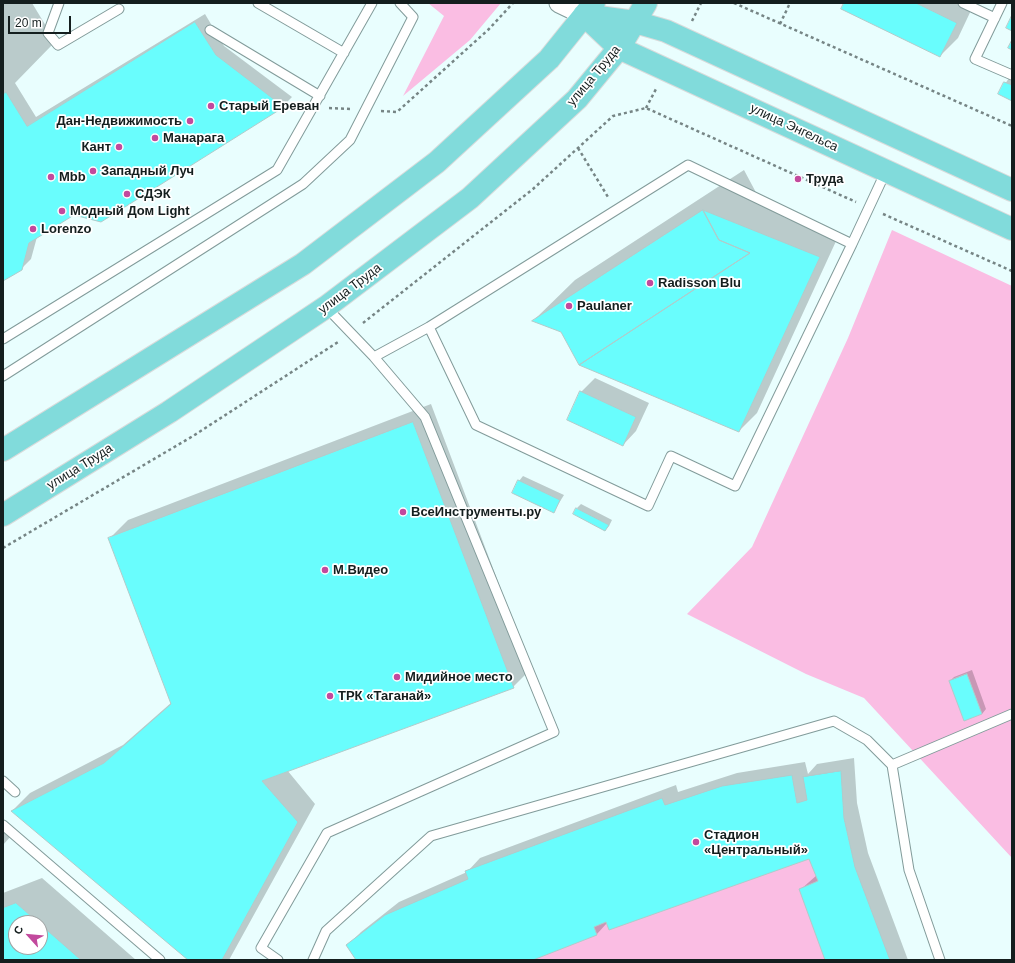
<!DOCTYPE html>
<html>
<head>
<meta charset="utf-8">
<style>
	body { margin:0 }
	#map { position:relative; width:1015px; height:963px; overflow:hidden; background:#e9fefe; font-family:Arial,sans-serif }
	canvas { display:block }
	.frame { position:absolute; inset:0; border:4px solid #141e1e; pointer-events:none }
	.north { position:absolute; left:8px; top:915px; width:40px; height:40px; box-sizing:border-box; background:#fff; border:1px solid #a1a5a5; border-radius:50%; rotate:297deg; font-size:11px; font-weight:700; line-height:16px; text-align:center; color:#141e1e }
	.north::after { content:''; display:block; margin:auto; width:14px; height:18px; background:#c2499d; clip-path:polygon(50% 0,100% 100%,50% 72%,0 100%) }
	.scale { position:absolute; left:8px; top:16px; width:63px; height:18px; box-sizing:border-box; border:2px solid #141e1e; border-top:0; padding-left:5px; font-size:12px; line-height:14px; white-space:nowrap; color:#141e1e; -webkit-text-stroke:3px #fff; paint-order:stroke }
</style>
</head>
<body>
<div id="map">
<canvas width="1015" height="963"></canvas>
<div class="frame"></div>
<div class="north">С</div>
<div class="scale">20 m</div>
</div>
<script>
const g = document.querySelector('canvas').getContext('2d');
g.lineJoin = 'round';
function fillPath(path, color) {
  g.fillStyle = color;
  g.fill(path, 'evenodd');
}
function strokePath(path, color, width, dash) {
  g.strokeStyle = color;
  g.lineWidth = width;
  g.lineCap = dash ? 'butt' : 'round';
  g.setLineDash(dash || []);
  g.stroke(path);
}
function label(font, color, halo, rows, align = 'center') {
  g.font = font + ' Arial,sans-serif';
  g.lineWidth = 3.5;
  g.setLineDash([]);
  g.textBaseline = 'middle';
  g.strokeStyle = halo;
  g.fillStyle = color;
  for (const [text, x, y, turn = 0] of rows) {
    g.save();
    g.translate(x, y);
    g.rotate((+turn || 0) * Math.PI / 180);
    g.textAlign = isNaN(turn) ? turn : align;
    if (halo) g.strokeText(text, 0, 0);
    g.fillText(text, 0, 0);
    g.restore();
  }
}
fillPath(new Path2D(`
	M428,3H501L470,40L403,96L444,16Z
	M892,230L1012,286V858L864,698L806,674L687,614L752,547L848,338Z
	M841,771L844,818L855,867L890,960H356L346,945L385,915L468,879L465,871L662,798L665,805L722,786L792,775L797,803L807,800L803,777Z`), '#fabde3');
fillPath(new Path2D(`
	M3,3H32L49,31L45,34L52,45L15,83L36,117L205,14L224,46L292,97L283,106L100,221L74,214L37,237L31,259L21,269L3,280Z
	M845,3H971L974,4L958,38L940,56Z
	M1009,78L1012,79V99L999,93Z
	M744,170L760,200L789,211L784,217L837,239L757,413L739,431L562,331L534,320L575,280Z
	M595,378L649,403L636,431L623,445L581,392Z
	M431,404L531,669L513,687L287,770L315,804L229,960H189L12,811L30,793L123,745L172,702L110,538L128,520Z
	M523,476L564,495L554,511L519,481Z
	M581,504L612,520L609,526L605,530L577,508Z
	M972,670L986,709L982,714L950,681L954,677Z
	M854,758L857,803L868,853L908,960H826L800,890L817,875L810,858L607,923L597,934L530,960H357L347,946L361,932L399,902L467,872L480,858L676,785L678,792L737,773L805,762L808,774L817,764Z
	M3,830L11,836L3,845Z
	M42,878L136,960H3V893ZM16,923H40V947H16Z`), '#0003');
const building = new Path2D(`
	M844,3H916L957,23L940,57L841,9Z
	M1012,15V31L1006,28Z
	M195,22L216,55L284,107L101,222L74,215L29,243L22,270L3,281V94L6,92L27,126Z
	M1012,40V50L1008,48Z
	M1004,82L1012,85V101L998,94Z
	M703,210L719,240L750,253L579,365L561,332L532,321Z
	M703,210L820,257L739,432L579,365L750,253L719,240Z
	M580,391L636,417L623,446L567,420Z
	M413,422L514,688L262,781L298,822L222,960H188L11,811L104,763L171,704L108,538Z
	M518,480L560,500L554,513L512,493Z
	M576,508L609,525L605,531L573,514Z
	M967,674L982,714L964,721L949,681Z
	M841,771L844,818L855,867L890,960H825L799,889L818,881L809,859L609,930L606,922L594,927L597,935L533,960H356L346,945L385,915L468,879L465,871L662,798L665,805L722,786L792,775L797,803L807,800L803,777Z
	M16,903L39,923H16V947H40V924L81,960H3V908Z`);
fillPath(building, '#69fdfd');
strokePath(building, '#b1cbca', 1);
const service = new Path2D(`
	M59,3L48,33L58,45L119,9
	M258,3L344,53
	M963,3L995,18
	M1002,3L975,59L1012,75
	M210,30L320,96
	M326,307L374,357L429,327L688,165L852,244L886,171
	M429,327L476,425L648,506L671,456L735,486L852,244
	M3,339L277,170L372,3
	M3,376L303,184L350,140L413,17L400,3
	M892,765L1012,714
	M3,781L15,792
	M3,825L160,960
	M278,960L261,948L327,833L554,732L425,417L374,357
	M313,960L326,931L431,836L834,721L867,740L892,765L909,870L940,960`);
const minor = new Path2D(`
	M559,3L584,15`);
const primary = new Path2D(`
	M584,15L619,48L1012,229
	M584,15L635,22L666,31L1012,190
	M3,450L303,264L437,162L549,59L594,3
	M3,515L169,412L326,307L470,198L577,99L619,48L646,3`);
strokePath(service, '#829b9a', 11);
strokePath(minor, '#829b9a', 21);
strokePath(primary, '#d9dbdb', 24);
strokePath(new Path2D(`
	M734,3L1012,126
	M692,21L701,3
	M780,24L790,3
	M329,108L350,109
	M646,108L656,89
	M381,111L397,112L489,29L513,3
	M578,148L608,197
	M883,214L1012,271
	M363,323L533,189L613,116L646,108L856,202
	M3,548L193,436L338,342`), '#768585', 2.5, [3, 3]);
strokePath(service, '#fff', 9);
strokePath(minor, '#fff', 19);
strokePath(primary, '#81dbdb', 22);
for (const [x, y, r, color] of [
	[211,106,4,"#c2499d"],
	[190,121,4,"#c2499d"],
	[155,138,4,"#c2499d"],
	[119,147,4,"#c2499d"],
	[93,171,4,"#c2499d"],
	[51,177,4,"#c2499d"],
	[798,179,4,"#c2499d"],
	[127,194,4,"#c2499d"],
	[62,211,4,"#c2499d"],
	[33,229,4,"#c2499d"],
	[650,283,4,"#c2499d"],
	[569,306,4,"#c2499d"],
	[403,512,4,"#c2499d"],
	[325,570,4,"#c2499d"],
	[397,677,4,"#c2499d"],
	[330,696,4,"#c2499d"],
	[696,842,4,"#c2499d"]
]) {
  const dot = new Path2D();
  dot.arc(x, y, r, 0, 2 * Math.PI);
  g.fillStyle = color;
  g.fill(dot);
  strokePath(dot, '#fff', 1.5);
}
label('13px', '#141e1e', '#fff', [
	["улица Труда",594,76,-50],
	["улица Энгельса",794,128,25],
	["улица Труда",350,289,-37],
	["улица Труда",80,467,-32]
]);
label('bold 13px', '#141e1e', '#fff', [
	["Старый Ереван",219,106],
	["Дан-Недвижимость",182,121,"right"],
	["Манарага",163,138],
	["Кант",111,147,"right"],
	["Западный Луч",101,171],
	["Mbb",59,177],
	["Труда",806,179],
	["СДЭК",135,194],
	["Модный Дом Light",70,211],
	["Lorenzo",41,229],
	["Radisson Blu",658,283],
	["Paulaner",577,306],
	["ВсеИнструменты.ру",411,512],
	["М.Видео",333,570],
	["Мидийное место",405,677],
	["ТРК «Таганай»",338,696],
	["Стадион",704,835],
	["«Центральный»",704,850]
], 'left');
</script>
</body>
</html>
